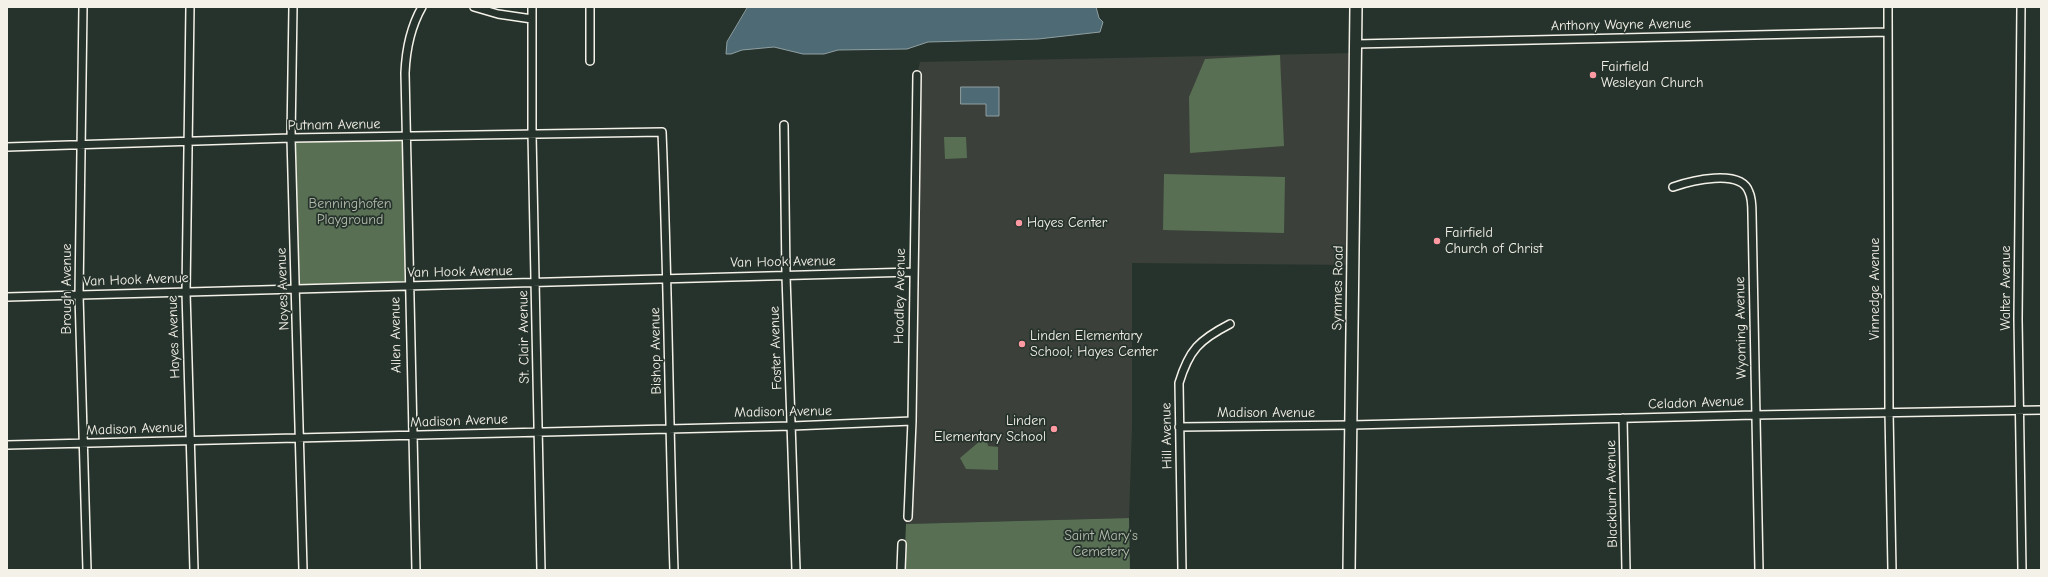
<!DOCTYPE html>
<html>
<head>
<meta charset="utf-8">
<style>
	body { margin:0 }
	#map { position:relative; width:2048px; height:577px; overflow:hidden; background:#26332d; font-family:"Comic Neue",sans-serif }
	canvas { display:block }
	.frame { position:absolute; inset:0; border:8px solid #f4f1e8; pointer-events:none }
</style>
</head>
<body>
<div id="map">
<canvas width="2048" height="577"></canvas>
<div class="frame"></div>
</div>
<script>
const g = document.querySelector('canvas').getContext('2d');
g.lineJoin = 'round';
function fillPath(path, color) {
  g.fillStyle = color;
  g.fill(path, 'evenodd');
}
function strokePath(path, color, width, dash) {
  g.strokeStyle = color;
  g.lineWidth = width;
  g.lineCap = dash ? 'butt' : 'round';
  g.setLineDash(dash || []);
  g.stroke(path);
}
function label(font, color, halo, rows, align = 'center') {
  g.font = font + ' "Comic Neue",sans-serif';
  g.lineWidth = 3.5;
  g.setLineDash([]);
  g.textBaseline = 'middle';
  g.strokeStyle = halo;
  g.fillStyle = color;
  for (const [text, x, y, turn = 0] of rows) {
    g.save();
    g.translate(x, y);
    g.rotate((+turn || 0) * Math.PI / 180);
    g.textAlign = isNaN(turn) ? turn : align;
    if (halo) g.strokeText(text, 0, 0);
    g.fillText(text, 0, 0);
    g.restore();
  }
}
fillPath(new Path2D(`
	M1356,53L1354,265L1132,263V428L1129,518L906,524L912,421L917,75L920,62Z`), '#3b403a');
fillPath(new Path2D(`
	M1280,55L1284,146L1190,153L1189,97L1205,59Z
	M405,137L408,286L296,289L291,138Z
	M944,137H966L967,158L945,159Z
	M1164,174L1285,177L1284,233L1163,230Z
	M980,441H987L988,446L998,447V470L966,469L960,458Z
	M1129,518L1130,570H904L906,524Z`), '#586f53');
const water = new Path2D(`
	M748,7H1096L1099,18L1103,22L1100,32L1038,39L928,42L907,49L838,50L824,54H803L774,47L742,50L731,54H726L727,42Z
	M961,87H999V116H986V104H961Z`);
fillPath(water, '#4e6a74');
strokePath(water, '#90a0a2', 1);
const minor = new Path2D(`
	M83,7L79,295L87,570
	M190,7L186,292L194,570
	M293,7L291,138L303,570
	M474,7L498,14L532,19
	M532,7V134L541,570
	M590,7V61
	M1888,7L1889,412L1892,570
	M2021,7L2018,319L2022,570
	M1356,44L1887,32
	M784,125L786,276L796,570
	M7,147L291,138L662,132C668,278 669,424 674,570
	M1673,187C1690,181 1741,168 1749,192C1752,198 1752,207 1752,214L1759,570
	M7,297L913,272
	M1623,418L1626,570
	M1179,427L1352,425L1755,415L2041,410
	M7,445L792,426L912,421
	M908,517L912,421L917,75
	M416,570L405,73C406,49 410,28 422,7
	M901,570L902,544
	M1182,570L1179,383C1189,350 1199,340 1230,324`);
const secondary = new Path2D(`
	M1349,570L1356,7`);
strokePath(minor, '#f4f1e8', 10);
strokePath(secondary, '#f4f1e8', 14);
strokePath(minor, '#26332d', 7);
strokePath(secondary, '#26332d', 11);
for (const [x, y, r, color] of [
	[1593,75,4,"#ff9aa2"],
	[1019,223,4,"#ff9aa2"],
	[1437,241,4,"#ff9aa2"],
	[1022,344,4,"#ff9aa2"],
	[1054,429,4,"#ff9aa2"]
]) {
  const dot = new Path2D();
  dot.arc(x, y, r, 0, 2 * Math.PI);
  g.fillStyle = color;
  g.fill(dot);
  strokePath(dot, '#26332d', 1.5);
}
label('14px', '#f4f1e8', '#26332d', [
	["Anthony Wayne Avenue",1621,25,-1],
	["Putnam Avenue",334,125,-1],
	["Van Hook Avenue",783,262,-1],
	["Van Hook Avenue",460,272,-1],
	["Van Hook Avenue",136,280,-2],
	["Symmes Road",1338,288,-89],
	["Walter Avenue",2006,288,-90],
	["Brough Avenue",67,289,-90],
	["Noyes Avenue",283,289,-92],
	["Vinnedge Avenue",1875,289,-90],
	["Hoadley Avenue",900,296,-89],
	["Wyoming Avenue",1741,328,-91],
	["Allen Avenue",396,335,-91],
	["Hayes Avenue",174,337,-92],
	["St. Clair Avenue",524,337,-91],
	["Foster Avenue",776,348,-92],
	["Bishop Avenue",656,351,-91],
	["Celadon Avenue",1696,403,-2],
	["Madison Avenue",783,412,-1],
	["Madison Avenue",1266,413],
	["Madison Avenue",459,421,-2],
	["Madison Avenue",135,429,-2],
	["Hill Avenue",1167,436,-91],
	["Blackburn Avenue",1612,494,-91]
]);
label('14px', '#f4f1e8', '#26332d', [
	["Fairfield",1601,67],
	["Wesleyan Church",1601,83],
	["Hayes Center",1027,223],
	["Fairfield",1445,233],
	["Church of Christ",1445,249],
	["Linden Elementary",1030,336],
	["School; Hayes Center",1030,352],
	["Linden",1046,421,"right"],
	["Elementary School",1046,437,"right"]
], 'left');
label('14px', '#b6bdac', '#26332d', [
	["Benninghofen",350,204],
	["Playground",350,220],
	["Saint Mary’s",1101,536],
	["Cemetery",1101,552]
]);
</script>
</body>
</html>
